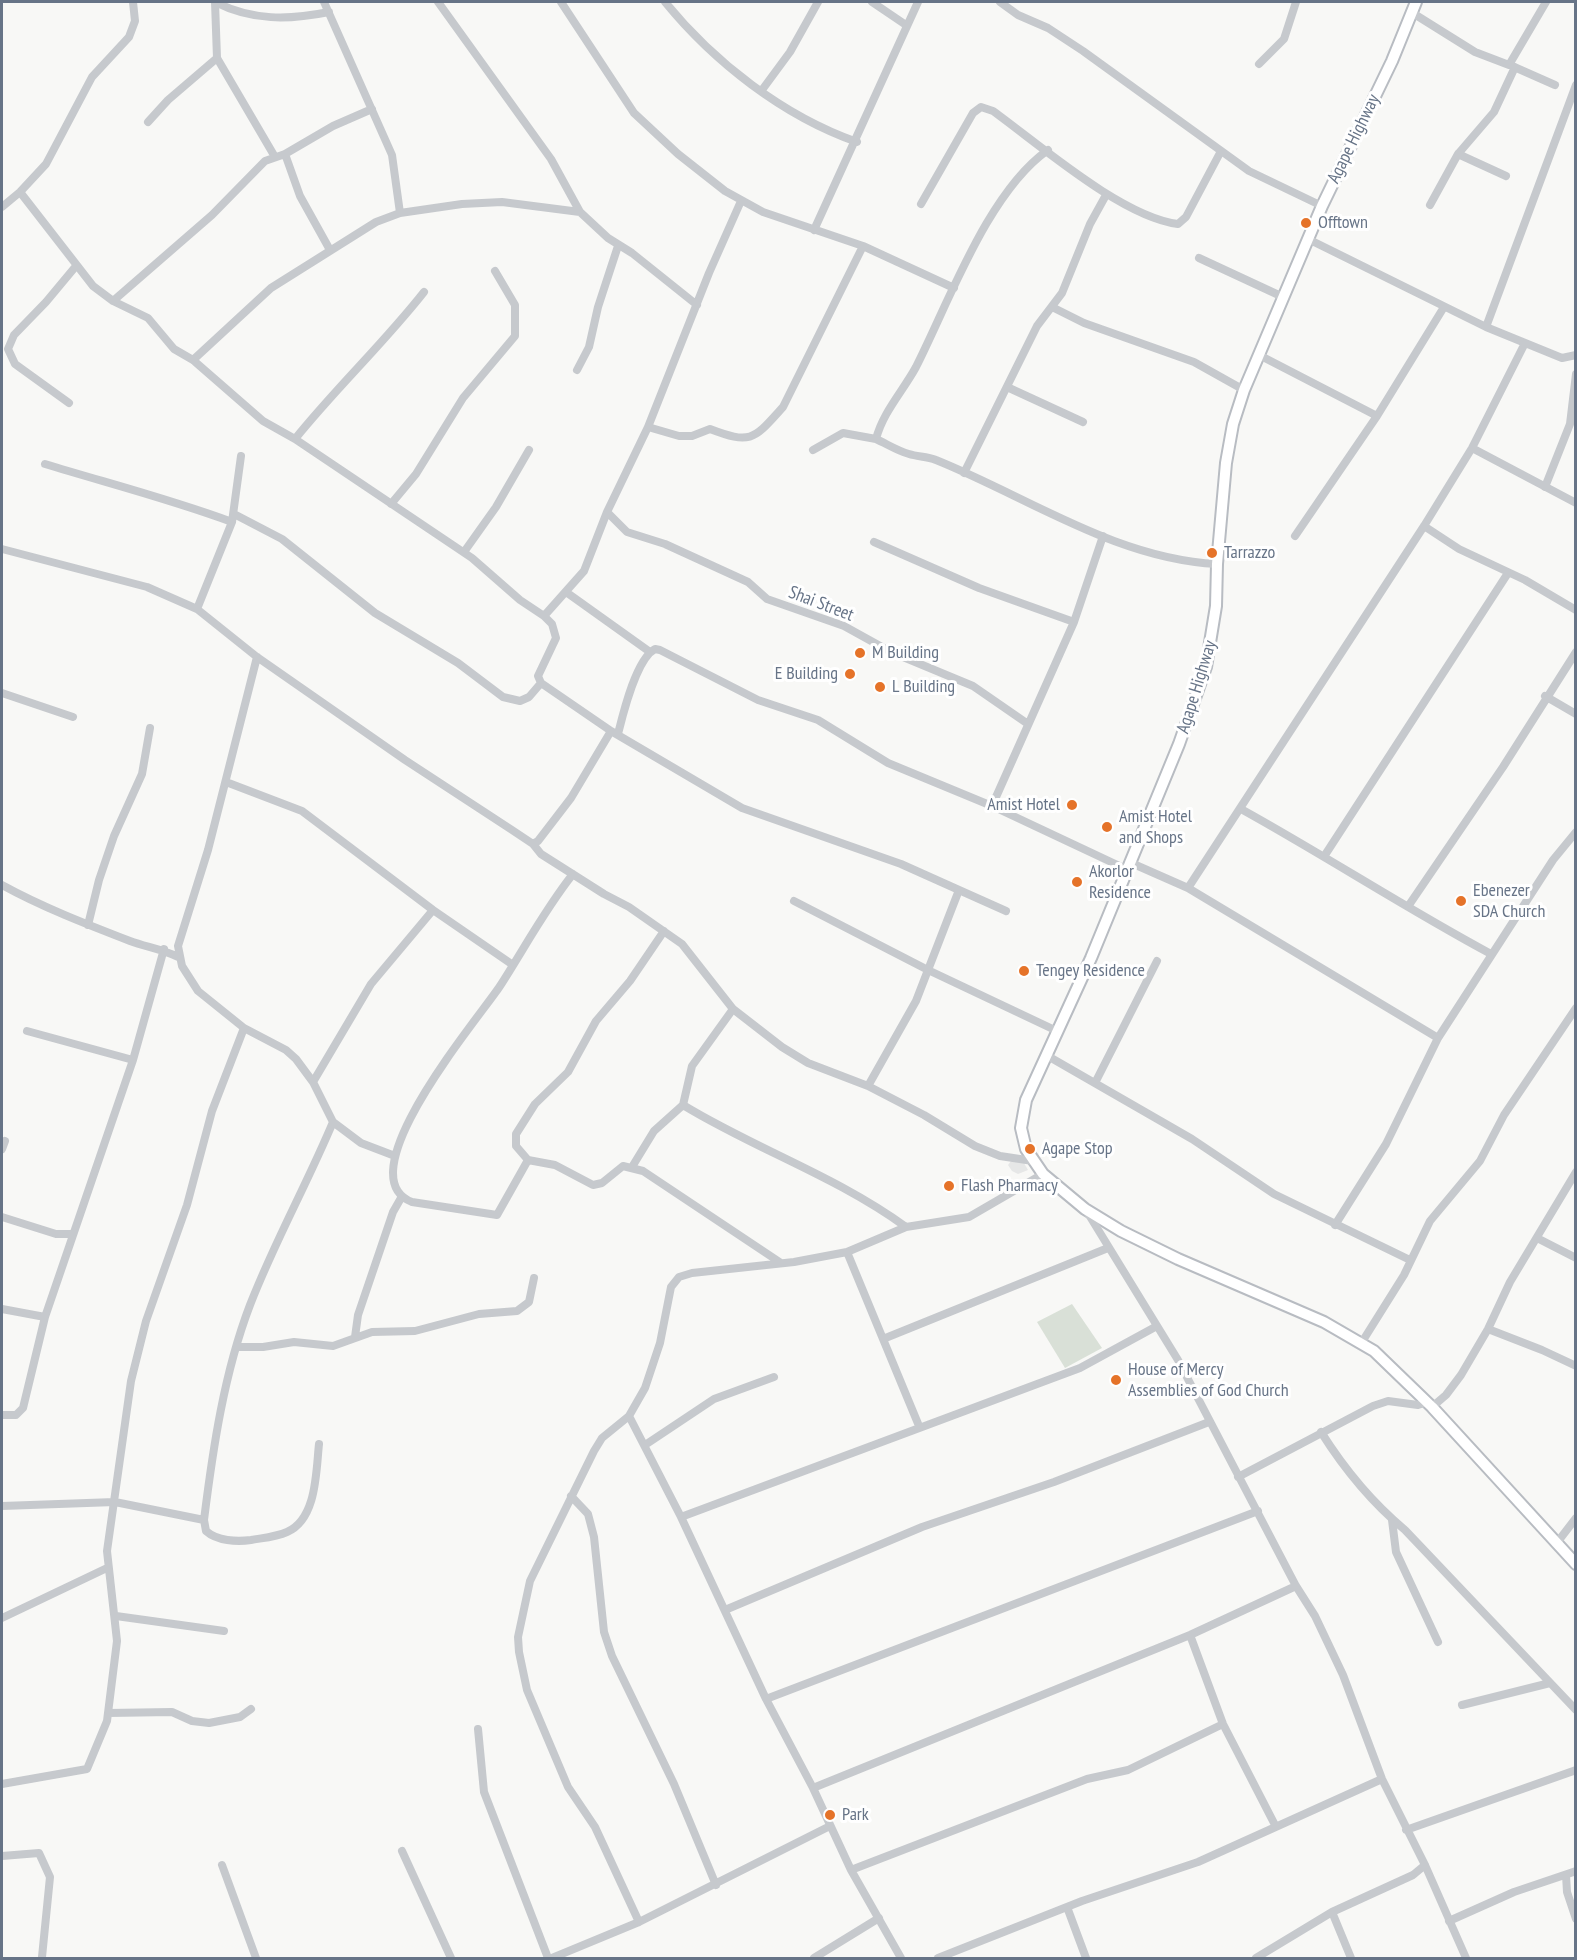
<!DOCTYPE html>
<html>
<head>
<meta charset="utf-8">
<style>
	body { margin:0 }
	#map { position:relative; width:1577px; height:1960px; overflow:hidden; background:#f8f8f6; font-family:"PT Sans Narrow",sans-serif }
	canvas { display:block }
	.frame { position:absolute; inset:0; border:3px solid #677487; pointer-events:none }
</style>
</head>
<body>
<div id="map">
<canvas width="1577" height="1960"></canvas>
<div class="frame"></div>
</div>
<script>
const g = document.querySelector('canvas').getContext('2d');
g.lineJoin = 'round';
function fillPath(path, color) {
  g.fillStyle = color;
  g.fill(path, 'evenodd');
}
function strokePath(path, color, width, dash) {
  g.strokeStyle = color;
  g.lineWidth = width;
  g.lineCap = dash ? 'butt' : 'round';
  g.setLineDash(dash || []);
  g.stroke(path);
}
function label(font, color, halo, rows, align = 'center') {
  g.font = font + ' "PT Sans Narrow",sans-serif';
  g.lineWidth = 6;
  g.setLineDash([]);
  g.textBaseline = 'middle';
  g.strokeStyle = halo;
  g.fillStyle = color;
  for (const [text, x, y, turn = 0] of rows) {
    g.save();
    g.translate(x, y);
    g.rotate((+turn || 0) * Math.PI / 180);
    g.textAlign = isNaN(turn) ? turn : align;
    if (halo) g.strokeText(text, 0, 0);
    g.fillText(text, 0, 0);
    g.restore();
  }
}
fillPath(new Path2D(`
	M1011,1161L1024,1163L1028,1170L1018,1174L1012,1171L1008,1165Z`), '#e6e7e7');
fillPath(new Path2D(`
	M1072,1304L1102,1348L1065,1368L1037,1322Z`), '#d9e0d7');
const secondary = new Path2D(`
	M1416,2L1392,61L1322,206L1244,390L1233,424L1226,463L1217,564L1216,606L1206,667L1179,744L1091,958L1026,1100L1021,1128L1026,1149L1043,1174L1085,1209L1121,1231L1178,1259L1324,1322L1374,1351L1432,1407L1576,1564`);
strokePath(secondary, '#b8bcc2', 14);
strokePath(new Path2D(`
	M215,2C252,21 289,20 329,12
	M324,2L392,155L400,213
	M438,2L551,159L580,212L608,238L632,253L697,305
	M561,2L634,113L678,154L725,191L763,212L863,246L954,288
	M665,2C714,62 783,116 857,142
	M872,2L906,25
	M1000,2L1018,15L1048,28L1083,51L1249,171L1322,206
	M1411,12L1475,52L1509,65L1546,2
	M217,58L275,157
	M1259,64L1284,39L1296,2
	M1512,66L1555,85
	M762,90L790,52L818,2
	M148,122L168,100L217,58L215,2
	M1048,150C988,192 949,302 916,367C903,391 883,412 876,439C887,444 898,451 909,454C918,457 927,456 936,460C1028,497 1116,559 1217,564
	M285,154L300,196L330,250
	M1458,154L1506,176
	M20,192L93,286L113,301L148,318L174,349L193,360L263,421L295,439L472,558L520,600L544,616L552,624L556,638L538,676L541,683L611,731L742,808L901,864L959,890L916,1001L868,1086
	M921,204L973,113L981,107L993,111C1040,145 1122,217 1178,224L1186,217L1221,151
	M1430,205L1458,154L1494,112L1515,67
	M2,207L20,192L46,164L92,77L129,37L135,21L133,2
	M814,230L918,2
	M1308,239L1486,327L1562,358L1576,355
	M1199,258L1283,297
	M113,301L212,215L265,161L285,154L333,126L372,109
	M1052,307L1084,323L1194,362L1244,390
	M1486,327L1576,85
	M1259,355L1377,416
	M193,360L271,288L376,222L400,213L462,204L502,202L580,212
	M577,370L589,347L598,307L618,246
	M1007,387L1083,422
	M69,403L15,364L8,349L14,335L46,302L76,266
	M648,427L679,436H692L710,429C752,445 754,439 783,407L863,246
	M295,439C336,388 384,343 424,292
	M1472,448L1576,503
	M813,450L843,433L876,439
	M45,464C107,483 170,499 232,522
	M964,473L1037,326L1062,293L1090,224L1106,195
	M1545,487L1570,424L1576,374
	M391,504L416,474L463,398L515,336V305L495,271
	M607,512L627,532L665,544L748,582L767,599L844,626L891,652L973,686L1028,724
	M234,514L282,539L375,613L458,663L503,697L520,701L529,697L541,683
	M1424,526L1459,549L1525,580L1576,610
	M1295,536L1377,416L1444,307
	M874,542L979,588L1074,622
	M2,549L147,587L197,609L257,657L405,760L512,830L533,844L541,854L604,894L629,907L682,944L733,1009L782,1047L808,1063L868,1086L924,1115L975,1146L1000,1156L1033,1161
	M464,552L496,507L529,450
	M566,592L650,652
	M197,609L232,522L241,456
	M544,616L584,571L607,512L648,427L709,273L741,201
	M257,657L208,850L178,946L182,966L198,991L244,1028L286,1050L296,1059L313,1082L333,1122L361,1143L395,1156
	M2,693L73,717
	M1545,696L1576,714
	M618,734C623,714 636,659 655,649L660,650L758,700L818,720L888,763L992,806L1126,869
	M226,782L302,811L433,910L513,965
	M992,806L1074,622L1103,536
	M1241,809C1326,856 1407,909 1491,954
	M533,844L538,841L571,798L611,731
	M1325,855L1508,573
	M1129,862L1188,888L1438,1038
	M2,885C42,907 86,924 130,941C146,947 162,949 178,957
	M1188,888L1424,526L1472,448L1525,343
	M959,890L1006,911
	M794,901L928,970L1057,1031
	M1409,905L1503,767L1576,652
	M88,925L99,880L114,836L142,774L150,728
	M664,931L630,981L596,1021L568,1072L535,1104L516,1134V1146L528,1160L555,1165L593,1185L602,1183L623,1166L643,1171L781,1263
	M27,1031L133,1060
	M1046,1055L1192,1139L1274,1194L1410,1260
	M313,1082L371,984L433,910
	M1095,1083L1157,961
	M683,1105C755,1149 836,1176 906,1227
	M2,1149L5,1141
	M528,1160L497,1215L412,1202C344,1176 479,1018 500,986C524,949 545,909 573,874
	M632,1167L654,1131L683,1105L692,1066L733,1009
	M1086,1210L1178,1360L1296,1586L1315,1616L1343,1675L1382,1779L1425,1865L1466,1958
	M2,1217L56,1234H73
	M1335,1225L1386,1144L1438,1038L1553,860L1576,832
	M1537,1238L1576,1258
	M847,1252L919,1426
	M2,1309L45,1317
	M1488,1329L1542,1350L1576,1366
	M355,1337L358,1315L393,1212L401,1198
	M883,1339L1108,1248
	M1362,1342L1404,1275L1430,1221L1480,1161L1504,1115L1576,1008
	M237,1347H263L294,1342L333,1346L372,1332L415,1331L479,1314L517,1311L529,1302L534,1278
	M1432,1407L1446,1395L1461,1375L1488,1329L1510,1282L1576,1172
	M2,1415H16L23,1408L45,1317L133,1060L164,949
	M629,1416L681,1517L766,1699L813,1788L851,1870L901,1958
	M1321,1432C1345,1470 1370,1501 1405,1530L1576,1710
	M319,1444C316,1471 317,1519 287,1532C276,1537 262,1538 251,1540C237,1542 217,1541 206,1531L204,1520C213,1448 224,1373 250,1305C274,1243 307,1184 333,1122
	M645,1445L714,1399L774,1377
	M1238,1477L1373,1406L1388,1401L1418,1405L1427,1402
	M571,1496L588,1514L594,1537L604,1632L612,1656L674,1784L716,1885
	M2,1506L115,1502L204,1520
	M681,1517L1080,1368L1157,1326
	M1392,1520L1396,1552L1438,1642
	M1556,1544L1576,1518
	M725,1610L922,1527L1054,1482L1209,1422
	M116,1616L224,1631
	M2,1618L107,1568
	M1190,1635L1223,1724L1275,1825
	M766,1699L1258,1511
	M1462,1705L1550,1683
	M108,1713L172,1712L192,1721L209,1723L240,1717L251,1709
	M478,1729L484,1792L548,1958
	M2,1784L87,1769L107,1721L117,1641L107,1551L131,1381L146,1321L187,1205L212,1111L244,1028
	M813,1788L1190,1635L1296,1586
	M1406,1830L1576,1770
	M402,1851L451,1958
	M2,1856L39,1853L50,1877L42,1957
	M222,1865L256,1958
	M851,1870L1087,1779L1128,1770L1223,1724
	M1566,1875L1567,1892L1576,1919
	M1067,1907L1086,1958
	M1332,1912L1351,1958
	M1449,1921L1514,1892L1576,1871
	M639,1922L595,1827L568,1787L527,1690L519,1652L518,1637L530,1581L594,1451L602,1438L629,1416L645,1388L660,1343L671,1287L679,1277L692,1273L794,1262L847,1252L906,1227L969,1217L1043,1174
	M552,1958L639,1922L830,1826
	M814,1958L879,1918
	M938,1958L1082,1901L1198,1862L1382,1779
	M1256,1958L1332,1912L1413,1875L1425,1865`), '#c6c9cd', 8);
strokePath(secondary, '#fff', 10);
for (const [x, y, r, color] of [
	[1306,223,6,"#e57329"],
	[1212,553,6,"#e57329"],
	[860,653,6,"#e57329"],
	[850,674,6,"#e57329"],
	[880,687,6,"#e57329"],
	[1072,805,6,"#e57329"],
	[1107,827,6,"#e57329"],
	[1077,882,6,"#e57329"],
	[1461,901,6,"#e57329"],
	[1024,971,6,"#e57329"],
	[1030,1149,6,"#e57329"],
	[949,1186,6,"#e57329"],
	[1116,1380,6,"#e57329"],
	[830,1815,6,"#e57329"]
]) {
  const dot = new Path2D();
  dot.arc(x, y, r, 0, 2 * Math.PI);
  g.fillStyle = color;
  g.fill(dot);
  strokePath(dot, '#fff', 2);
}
label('18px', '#677487', '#fff', [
	["Agape Highway",1354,139,-64],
	["Shai Street",821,604,21],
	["Agape Highway",1197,687,-73]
]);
label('18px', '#677487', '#fff', [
	["Offtown",1318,223],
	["Tarrazzo",1224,553],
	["M Building",872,653],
	["E Building",838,674,"right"],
	["L Building",892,687],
	["Amist Hotel",1060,805,"right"],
	["Amist Hotel",1119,817],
	["and Shops",1119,838],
	["Akorlor",1089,872],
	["Residence",1089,893],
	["Ebenezer",1473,891],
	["SDA Church",1473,912],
	["Tengey Residence",1036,971],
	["Agape Stop",1042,1149],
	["Flash Pharmacy",961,1186],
	["House of Mercy",1128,1370],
	["Assemblies of God Church",1128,1391],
	["Park",842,1815]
], 'left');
</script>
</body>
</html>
